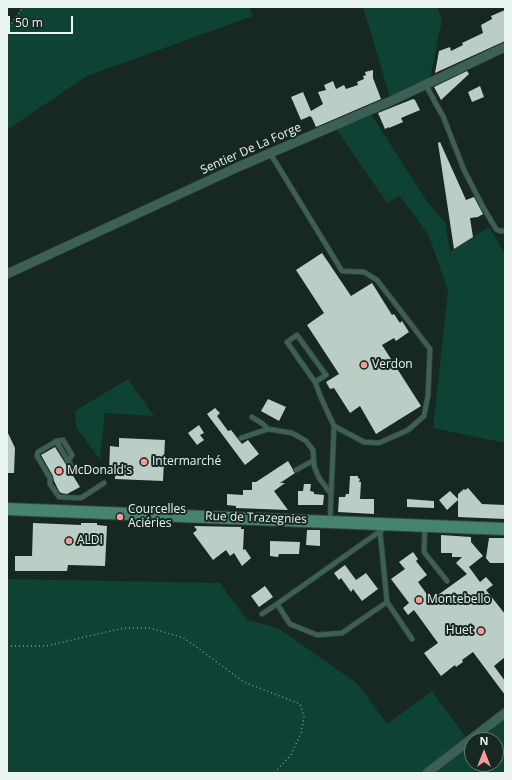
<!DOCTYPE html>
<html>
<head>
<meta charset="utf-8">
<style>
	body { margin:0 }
	#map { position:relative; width:512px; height:780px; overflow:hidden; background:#172722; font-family:"Open Sans",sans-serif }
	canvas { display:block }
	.frame { position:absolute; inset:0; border:8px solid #eaf4f1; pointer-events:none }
	.north { position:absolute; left:464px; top:732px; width:40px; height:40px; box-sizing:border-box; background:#172722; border:1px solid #6b7975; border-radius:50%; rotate:0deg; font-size:11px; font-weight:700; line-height:16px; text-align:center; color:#eaf4f1 }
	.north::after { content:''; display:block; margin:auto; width:14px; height:18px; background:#f59b99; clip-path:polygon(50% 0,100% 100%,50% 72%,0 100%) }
	.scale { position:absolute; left:8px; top:16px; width:65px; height:18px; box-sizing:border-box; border:2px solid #eaf4f1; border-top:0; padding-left:5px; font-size:12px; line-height:14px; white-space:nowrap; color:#eaf4f1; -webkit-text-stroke:3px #172722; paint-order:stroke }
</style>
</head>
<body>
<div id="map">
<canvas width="512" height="780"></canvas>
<div class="frame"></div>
<div class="north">N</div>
<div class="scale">50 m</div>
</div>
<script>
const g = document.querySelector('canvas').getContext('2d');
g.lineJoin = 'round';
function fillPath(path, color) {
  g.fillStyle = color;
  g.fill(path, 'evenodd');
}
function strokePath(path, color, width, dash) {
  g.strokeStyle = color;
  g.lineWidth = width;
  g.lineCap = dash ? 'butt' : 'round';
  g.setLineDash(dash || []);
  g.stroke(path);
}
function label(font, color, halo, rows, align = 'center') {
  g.font = font + ' "Open Sans",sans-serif';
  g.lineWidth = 4;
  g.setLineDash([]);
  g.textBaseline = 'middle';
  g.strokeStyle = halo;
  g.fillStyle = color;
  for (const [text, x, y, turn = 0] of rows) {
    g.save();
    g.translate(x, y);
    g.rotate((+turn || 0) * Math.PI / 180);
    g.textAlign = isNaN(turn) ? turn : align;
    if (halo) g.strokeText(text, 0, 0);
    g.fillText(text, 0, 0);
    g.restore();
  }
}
fillPath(new Path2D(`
	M23,7H249L253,16L87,76L7,130V30Z
	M363,7H437L442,20L429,84L391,101Z
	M369,111L426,200L445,222L450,252L489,227L505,254V443L433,428L448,291L429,236L400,196L387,203L334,126Z
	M128,379L154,416L105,413L100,460L76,427L75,411Z
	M7,579L220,583L247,620L278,628L357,683L387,724L432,691L469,741L505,713V773H7ZM472,740H496V764H472Z`), '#0d4234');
fillPath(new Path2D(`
	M505,10V41L435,73L439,51L450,47L451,51L463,45L462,43L483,33L481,25L492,19L491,16Z
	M373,70V78L381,99L316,127L312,118L310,116L301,120L291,97L303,92L311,111L323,104L318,92L326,90L324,85L333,81L336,89L344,85L346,89L358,85L357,82L364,79L363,76L366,75L365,72Z
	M467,71L469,74L441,100L434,87Z
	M480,86L484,97L472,102L468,92Z
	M413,99L415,100L420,110L401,118L403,122L389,128V127L385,129L378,113Z
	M440,142L466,200L474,197L483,214L478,217L470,218L473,237L454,249L438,143Z
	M322,253L351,296L372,283L392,315L394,314L400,323L402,321L409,332L396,341L394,338L382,345L421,406L376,434L360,406L350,413L334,388L330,389L326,382L339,374L307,325L324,313L296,270Z
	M268,399L286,407L279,421L261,411Z
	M215,408L220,413L217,416L228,431L231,430L242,444L248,440L259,454L245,465L207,414Z
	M199,425L204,433L200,435L204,440L197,445L188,433Z
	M7,431L15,448L14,473H7Z
	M119,438L165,440L163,481L115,479V473H109L110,446L119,447Z
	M55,447L80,487L67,494L61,493L59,491L54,481L53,476L41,455Z
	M288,461L295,473L280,483H285L274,491L288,510L236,508V506L227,505V494L243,495V490H252V482H256Z
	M350,476H358V478L360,479L359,482H361L360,499H374V514L338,512L339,497H345L346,494H349Z
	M304,484H311L310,491L314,492V494L324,495L323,505H298V491H303Z
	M468,488L482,504L505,505V519L458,517V500L447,510L439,500L450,491L458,499V494L464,489L465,490Z
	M407,499L434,501V508L407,507Z
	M33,523L81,525V523H97V525L107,526L105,566L68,565L67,571H15V556H32Z
	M194,526L241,527V529H244L243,550L245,549L251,558L242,566L234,553L230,556L226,550L213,560L193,533L197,530Z
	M307,530H320V546L306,545Z
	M441,535L471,537V542L483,556L469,567L480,582L486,577L493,585L486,590L505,614V657L494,666L505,681V695L473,652L462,660L463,662L456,667L455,665L441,676L424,653L438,643L414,610L408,615L403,608L409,603L391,579L405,569L399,562L413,552L418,559L416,561L427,575L418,582L431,600L467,574L456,563L462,557H452V553H441Z
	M489,538H505V563H490L486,558Z
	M270,541L300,542L299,554H279L278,557L270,556Z
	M345,565L356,580L366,573L378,589L362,601L353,589L351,592L341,578L339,580L334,573Z
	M265,586L273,597L259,607L251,596Z`), '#bacec6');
const lane = new Path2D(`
	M426,85L436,104L443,116L464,170L483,207L496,229L500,231H505
	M270,153L342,271L364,272L377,280L430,349L428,396L424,416L408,430L379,443L364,442L334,426
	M315,382L326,375L297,335L287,342L315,382L322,400L334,426L330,521
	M252,417L263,424L268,429
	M241,438L268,429L292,433L306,441L313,450L314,466L319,478L331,494
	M56,441L70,464L76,471H86L93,468
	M68,462L72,455L63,440L57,441L38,452L37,456L50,478V484L59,497L81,498L104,483
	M296,470L314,460
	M425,526L424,552L447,581
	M380,531L387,602L342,633L317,635L290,624L277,604L386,527
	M387,602L412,639
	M262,614L277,604`);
const street = new Path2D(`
	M7,274L238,167L391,101L505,47
	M427,773L505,713`);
const secondary = new Path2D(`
	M7,509L505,529`);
strokePath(lane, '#35443f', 6);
strokePath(street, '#35443f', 10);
strokePath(secondary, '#35443f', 14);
strokePath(new Path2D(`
	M7,30L23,7
	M7,646H46L124,628H150L184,638L244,682L300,704L304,717L301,733L291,755L274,773`), '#889591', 1.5, [1, 3]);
strokePath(lane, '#3c6055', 4.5);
strokePath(street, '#3c6055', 9);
strokePath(secondary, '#468370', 12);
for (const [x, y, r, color] of [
	[364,365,4,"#f59b99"],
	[144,462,4,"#f59b99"],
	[59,471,4,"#f59b99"],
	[120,517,4,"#f59b99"],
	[69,541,4,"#f59b99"],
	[419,600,4,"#f59b99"],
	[481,631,4,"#f59b99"]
]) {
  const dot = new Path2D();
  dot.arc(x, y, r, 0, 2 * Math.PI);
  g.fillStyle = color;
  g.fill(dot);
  strokePath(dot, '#172722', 1.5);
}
label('12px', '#eaf4f1', '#172722', [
	["Sentier De La Forge",251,149,-24],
	["Rue de Trazegnies",256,518,2]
]);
label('12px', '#eaf4f1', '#172722', [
	["Verdon",372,365],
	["Intermarché",152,462],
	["McDonald's",67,471],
	["Courcelles",128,510],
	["Aciéries",128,524],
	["ALDI",77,541],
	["Montebello",427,600],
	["Huet",473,631,"right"]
], 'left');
</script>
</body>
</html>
